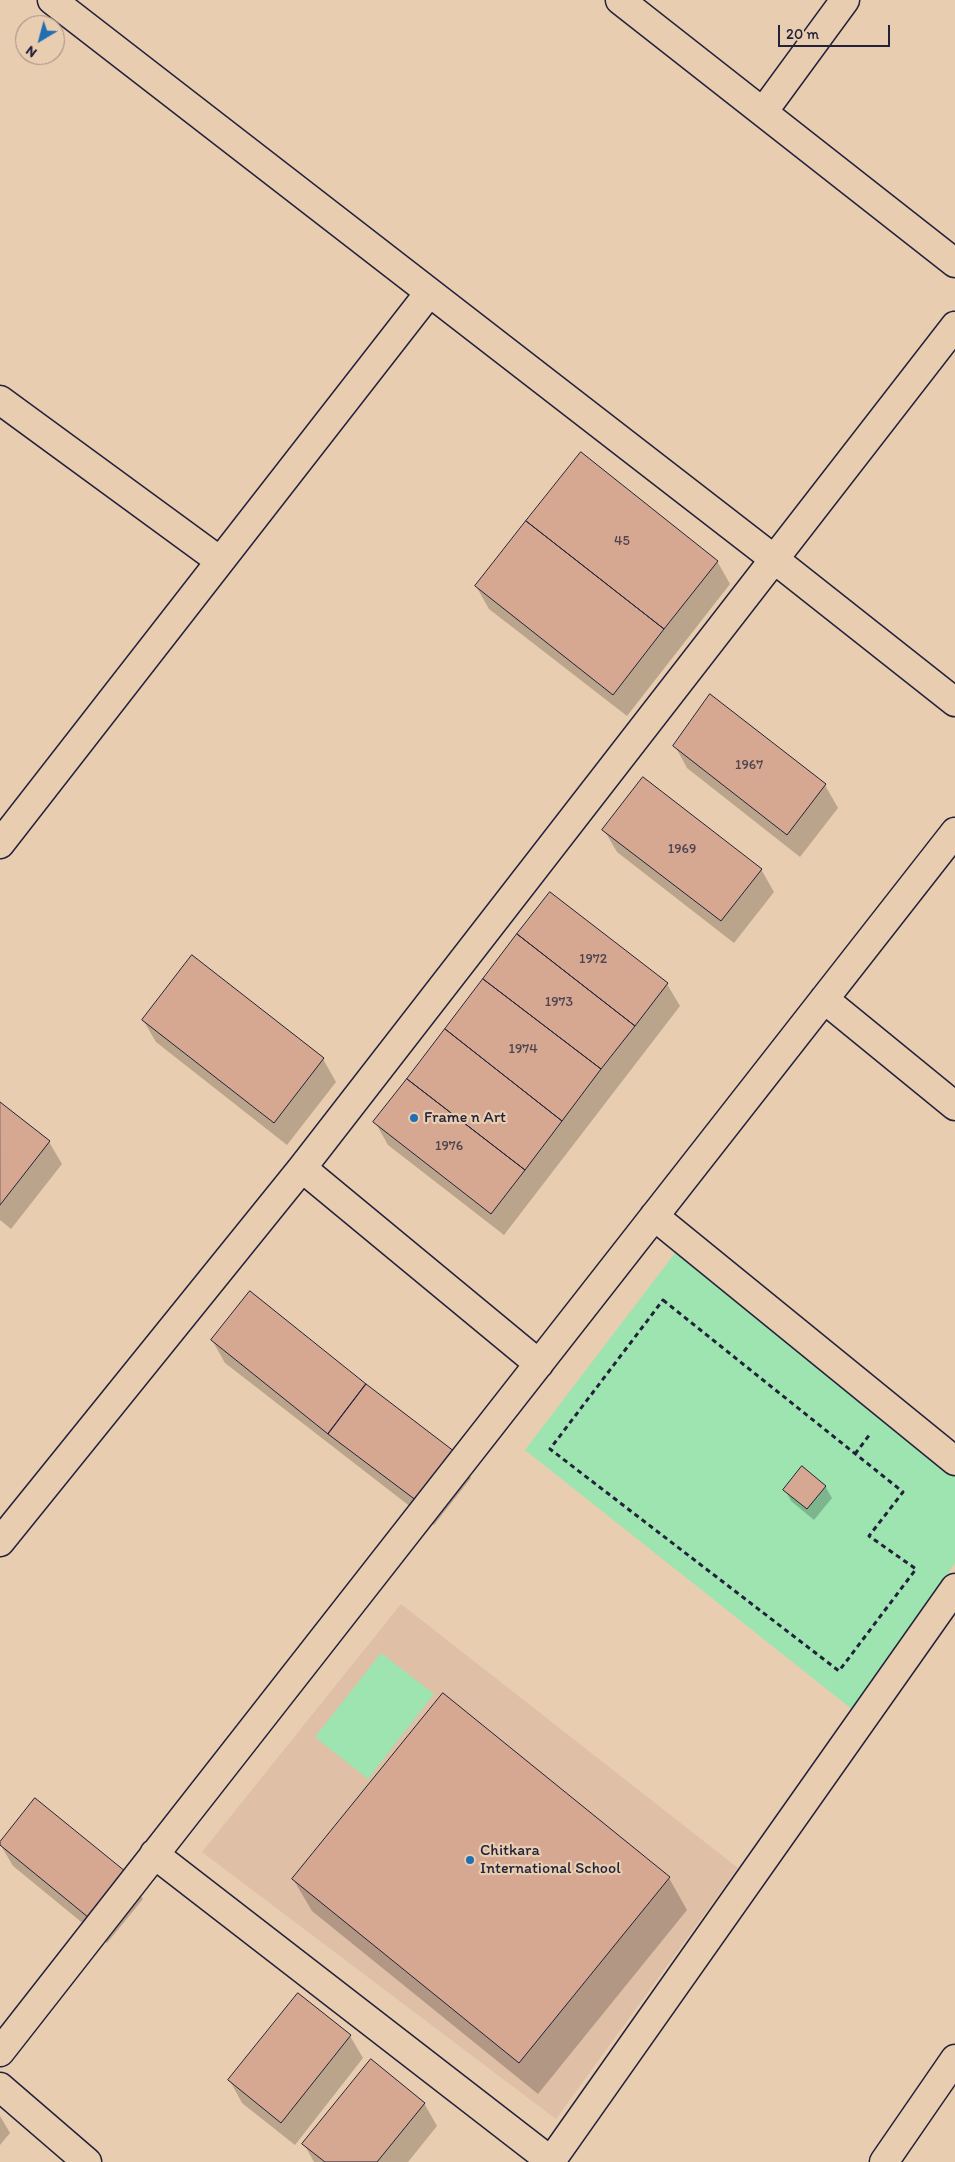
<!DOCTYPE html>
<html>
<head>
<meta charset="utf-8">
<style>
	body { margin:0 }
	#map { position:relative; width:955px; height:2162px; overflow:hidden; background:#e9cdb0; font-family:Itim,sans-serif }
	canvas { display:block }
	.north { position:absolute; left:15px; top:15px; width:50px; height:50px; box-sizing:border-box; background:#e9cdb0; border:1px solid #998981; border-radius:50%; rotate:217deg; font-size:14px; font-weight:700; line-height:20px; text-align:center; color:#22223b }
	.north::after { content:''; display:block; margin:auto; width:18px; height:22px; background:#1f6fb2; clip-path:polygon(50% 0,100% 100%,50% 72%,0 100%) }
	.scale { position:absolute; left:778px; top:25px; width:112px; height:22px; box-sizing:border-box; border:2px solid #22223b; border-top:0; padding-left:6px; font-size:15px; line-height:18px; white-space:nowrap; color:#22223b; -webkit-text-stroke:4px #e9cdb0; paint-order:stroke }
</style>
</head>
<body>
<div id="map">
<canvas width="955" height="2162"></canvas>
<div class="north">N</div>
<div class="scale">20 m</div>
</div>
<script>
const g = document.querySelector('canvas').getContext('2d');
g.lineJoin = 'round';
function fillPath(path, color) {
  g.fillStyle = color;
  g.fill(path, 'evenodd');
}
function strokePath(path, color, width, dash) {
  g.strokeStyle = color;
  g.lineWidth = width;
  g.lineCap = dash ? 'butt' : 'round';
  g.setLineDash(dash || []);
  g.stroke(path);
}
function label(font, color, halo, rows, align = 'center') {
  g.font = font + ' Itim,sans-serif';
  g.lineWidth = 4.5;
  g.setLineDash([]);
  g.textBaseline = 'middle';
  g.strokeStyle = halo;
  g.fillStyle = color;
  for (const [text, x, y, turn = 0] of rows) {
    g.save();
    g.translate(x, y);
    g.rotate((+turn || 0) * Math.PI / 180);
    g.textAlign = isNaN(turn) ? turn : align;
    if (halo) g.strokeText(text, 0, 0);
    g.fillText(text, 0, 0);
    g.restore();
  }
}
fillPath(new Path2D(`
	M401,1604L738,1868L556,2119L202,1852Z`), '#dfbfa5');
fillPath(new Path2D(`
	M678,1249L955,1474V1563L853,1710L525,1450Z
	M381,1653L434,1694L368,1779L315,1737Z`), '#9de4b1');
fillPath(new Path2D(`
	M717,561L730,584L627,716L489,609L476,586Z
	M675,746L825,785L838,808L800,857L687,768Z
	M604,830L761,869L774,892L734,943L617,852Z
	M192,957L323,1059L336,1082L287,1145L156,1042L143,1020Z
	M667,984L680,1006L504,1235L388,1145L375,1122Z
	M0,1103L49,1142L62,1164L11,1229L0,1220Z
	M212,1340L366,1385L458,1455L471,1478L434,1525L225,1363Z
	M825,1486L832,1498L814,1520L791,1501L785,1490Z
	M0,1844L130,1877L143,1899L107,1943L13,1866Z
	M669,1878L687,1910L538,2094L312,1911L293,1879Z
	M350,2036L363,2058L295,2145L242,2103L230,2081Z
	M424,2103L437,2126L408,2162H314L304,2144Z
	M0,2116L10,2133L0,2145Z`), '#0003');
const building = new Path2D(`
	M581,452L718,561L664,629L526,521Z
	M526,521L664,629L613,695L475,586Z
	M710,694L826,784L787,835L673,746Z
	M643,777L762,869L721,921L602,830Z
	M550,892L668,983L635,1026L517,934Z
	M517,934L635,1026L601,1069L483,979Z
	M192,955L324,1058L274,1123L142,1020Z
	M483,979L601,1069L562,1121L445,1029Z
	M445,1029L562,1121L525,1170L407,1079Z
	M407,1079L525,1170L491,1214L373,1122Z
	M0,1102L50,1141L0,1205Z
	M250,1291L366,1384L328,1434L211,1340Z
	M366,1384L459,1455L421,1504L328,1434Z
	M802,1466L826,1486L807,1509L783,1490Z
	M443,1693L670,1877L519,2063L292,1879Z
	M35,1798L131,1876L94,1922L0,1845V1842Z
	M298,1993L351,2035L281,2123L228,2080Z
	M371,2059L425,2103L377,2162H325L302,2144Z`);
fillPath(building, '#d6a891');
strokePath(building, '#22223b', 1);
const street = new Path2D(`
	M52,0L774,559L955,702
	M620,0L955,263
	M763,112L845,0
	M0,400L220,561
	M0,844L429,293
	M824,999L955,1106
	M302,1168L539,1364
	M654,1216L955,1461
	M0,1542L302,1168L955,326
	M154,1854L552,2162
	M0,2052L955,832
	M0,2087L87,2162
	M551,2161L955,1588
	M884,2162L955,2059`);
strokePath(street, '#22223b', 31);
strokePath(new Path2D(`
	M663,1300L903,1492L869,1536L916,1569L839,1671L550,1449Z
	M855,1454L870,1434`), '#22223b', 3, [5, 4]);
strokePath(street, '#e9cdb0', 28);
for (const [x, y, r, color] of [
	[414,1118,5,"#1f6fb2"],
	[470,1860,5,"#1f6fb2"]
]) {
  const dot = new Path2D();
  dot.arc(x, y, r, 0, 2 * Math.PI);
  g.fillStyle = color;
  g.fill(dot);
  strokePath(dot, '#e9cdb0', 2);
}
label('14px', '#4f4450', null, [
	["45",622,541],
	["1967",749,765],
	["1969",682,849],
	["1972",593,959],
	["1973",559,1002],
	["1974",523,1049],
	["1976",449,1146]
]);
label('16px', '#22223b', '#e9cdb0', [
	["Frame n Art",424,1118],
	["Chitkara",480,1851],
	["International School",480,1869]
], 'left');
</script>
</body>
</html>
